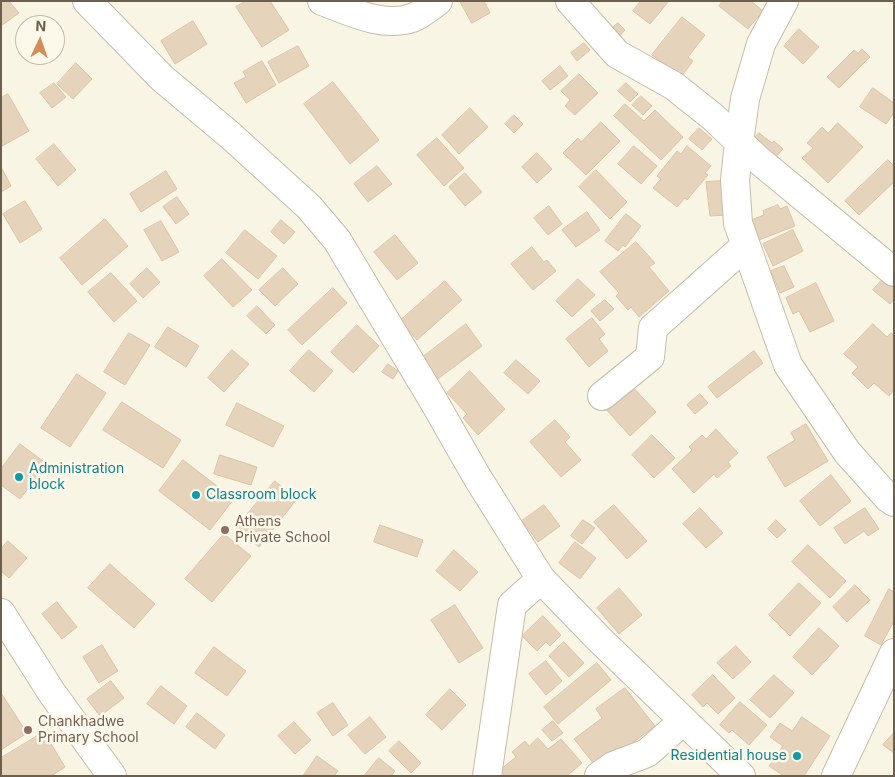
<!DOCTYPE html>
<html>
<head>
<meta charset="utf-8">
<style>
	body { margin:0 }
	#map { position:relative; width:895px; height:777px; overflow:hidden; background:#f9f5e4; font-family:Inter,sans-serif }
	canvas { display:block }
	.frame { position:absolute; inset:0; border:2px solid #6d5f4d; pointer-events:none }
	.north { position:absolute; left:15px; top:15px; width:50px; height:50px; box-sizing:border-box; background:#fcf9ea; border:1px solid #c3bbab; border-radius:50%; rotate:3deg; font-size:14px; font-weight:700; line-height:20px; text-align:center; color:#6d5f4d }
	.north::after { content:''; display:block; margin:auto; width:18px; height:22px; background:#d28d5a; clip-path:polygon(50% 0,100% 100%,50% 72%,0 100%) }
</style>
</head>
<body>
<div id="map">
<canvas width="895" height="777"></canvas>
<div class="frame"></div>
<div class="north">N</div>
</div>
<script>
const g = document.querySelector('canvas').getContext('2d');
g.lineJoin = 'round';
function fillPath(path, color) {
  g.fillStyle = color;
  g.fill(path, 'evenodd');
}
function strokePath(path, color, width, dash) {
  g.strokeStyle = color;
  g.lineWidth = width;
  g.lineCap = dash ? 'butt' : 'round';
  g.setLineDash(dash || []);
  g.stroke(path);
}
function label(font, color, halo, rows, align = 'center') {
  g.font = font + ' Inter,sans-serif';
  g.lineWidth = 5;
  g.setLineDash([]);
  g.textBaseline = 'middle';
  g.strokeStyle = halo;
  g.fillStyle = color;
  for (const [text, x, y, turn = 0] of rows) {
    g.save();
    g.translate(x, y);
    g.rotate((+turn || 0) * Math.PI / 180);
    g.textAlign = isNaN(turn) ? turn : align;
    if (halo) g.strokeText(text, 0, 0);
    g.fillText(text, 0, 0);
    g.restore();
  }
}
const building = new Path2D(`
	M1,1H9L19,13L1,26Z
	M246,1H270L289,30L262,47L236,7Z
	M460,1H484L490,13L472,23Z
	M641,1H669L650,24L633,11Z
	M723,1H751L763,11L748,29L719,6Z
	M682,17L705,35L688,57L693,61L681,77L652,55Z
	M193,21L207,44L175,64L161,41Z
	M618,23L625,30L616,40L608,32Z
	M799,29L819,47L803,64L784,46Z
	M584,43L590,50L577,61L571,53Z
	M298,46L309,66L279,83L268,62Z
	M862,49L870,57L839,88L827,77L854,50L858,53Z
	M262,61L276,85L246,103L234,83L246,77L243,72Z
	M76,63L92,79L73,99L57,84Z
	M560,66L568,76L550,90L542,81Z
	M579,74L598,93L575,115L565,106L570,100L561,91Z
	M333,82L379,140L350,164L304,104Z
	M54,83L66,97L52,108L40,93Z
	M626,83L638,94L630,102L618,91Z
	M873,88L894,103V113L886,124L860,107Z
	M8,94L29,131L2,146L1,98Z
	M641,96L652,106L643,115L632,105Z
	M625,104L644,121L655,110L683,137L661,160L614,116Z
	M470,108L488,127L459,154L442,135Z
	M514,115L523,124L514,133L505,124Z
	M601,122L620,141L586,175L563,153L578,138L581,142Z
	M838,123L863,147L828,183L802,158L813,148L807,143L822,127L828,133Z
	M699,128L712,139L702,150L689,139Z
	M759,133L772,143L774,141L783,149L774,159L752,141Z
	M437,138L464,168L444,186L417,155Z
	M54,144L76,170L58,186L36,159Z
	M634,146L657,166L641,184L618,164Z
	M687,146L711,166L705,173L708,175L687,200L685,198L677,207L653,188L661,179L657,176L677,151L681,154Z
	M537,153L552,169L537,183L522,167Z
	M888,160L894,166V182L859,215L845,201Z
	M377,166L392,184L368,202L354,184Z
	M1,167L11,186L1,192Z
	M596,170L627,202L610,219L579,187Z
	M166,171L177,189L141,212L130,194Z
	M465,173L482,192L465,206L449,187Z
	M723,181L727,215L710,216L706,182Z
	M177,197L189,214L176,224L163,207Z
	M25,201L42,229L20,243L3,214Z
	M778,205L780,209L787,206L795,226L759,240L751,220L764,215L763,211Z
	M549,206L562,224L548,235L534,218Z
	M587,212L600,230L576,247L562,230Z
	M626,214L641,226L625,247L623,245L618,251L605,241Z
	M105,219L128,246L82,285L60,258Z
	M281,220L295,232L284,244L271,232Z
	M161,221L179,252L162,261L144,230Z
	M245,230L277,256L258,279L226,253Z
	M793,230L803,251L773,266L763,244Z
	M395,235L418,263L397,280L374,252Z
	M636,242L655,263L649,267L669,291L639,317L631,307L628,310L616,296L619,293L600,272Z
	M532,247L544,262L547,260L556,271L533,290L511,264Z
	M222,259L252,290L233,307L204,276Z
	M784,266L794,287L780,293L771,271Z
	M147,268L160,282L143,298L130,284Z
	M283,268L298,284L275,306L259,290Z
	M111,273L137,301L114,322L88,292Z
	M578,279L595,295L572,317L556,301Z
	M883,279L894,288V299L890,304L873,290Z
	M445,281L462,300L417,340L400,321Z
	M816,283L834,321L810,332L799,311L793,314L786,298Z
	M333,288L347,303L302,345L288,330Z
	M605,300L614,309L600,321L591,311Z
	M257,306L275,325L266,334L247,316Z
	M592,318L605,334L599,339L608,351L589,367L566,339Z
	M466,324L482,346L435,381L419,360Z
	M873,324L887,337L891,333L894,335V390L889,396L874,383L868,389L852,373L858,367L844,354Z
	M357,325L379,346L353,373L331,352Z
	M168,327L199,346L186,367L155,347Z
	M129,333L150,345L125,385L104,372Z
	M232,350L249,364L224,392L208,378Z
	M309,350L333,371L314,392L290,371Z
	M754,351L763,363L717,398L708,387Z
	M516,360L540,381L528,394L504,373Z
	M388,364L398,371L393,379L382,372Z
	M470,371L505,409L478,435L463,418L467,414L447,393Z
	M77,374L106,393L70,447L41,428Z
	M630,384L656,412L630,436L604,407Z
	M700,394L708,403L695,414L687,405Z
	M122,402L181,440L163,468L103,430Z
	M237,403L284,426L273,447L226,425Z
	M555,420L570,437L565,442L581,460L561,477L530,442Z
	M806,424L828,461L785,487L767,457L795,440L791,433Z
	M716,429L738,453L728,462L731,466L717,478L714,474L694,493L672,469L692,450L689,447L702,435L706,439Z
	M652,435L675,458L654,478L632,455Z
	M20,444L47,464L20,499L1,485V469Z
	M220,455L257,467L251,485L214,474Z
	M183,460L234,499L210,530L159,491Z
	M831,475L851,501L820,526L800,501Z
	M275,481L297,499L259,547L236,528Z
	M544,505L560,526L538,542L522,521Z
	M614,505L647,541L627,559L594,522Z
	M700,508L723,533L706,548L683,524Z
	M865,508L879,529L868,536L864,531L845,544L834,528Z
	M583,520L595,528L582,544L571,536Z
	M776,520L786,530L777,538L768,529Z
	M380,525L423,540L417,557L374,542Z
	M224,534L251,556L212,602L185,579Z
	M8,541L27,558L9,578L1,571V549Z
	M575,542L596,558L580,579L559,563Z
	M808,545L846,581L830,598L792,562Z
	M454,550L478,572L460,591L436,571Z
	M110,564L155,604L134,628L88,588Z
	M799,583L821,603L790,636L769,615Z
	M855,585L870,600L847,622L833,607Z
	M619,588L642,615L619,634L597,608Z
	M889,589L894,592V621L881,645L865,636Z
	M57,602L77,627L62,639L42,614Z
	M455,605L483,648L459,663L431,620Z
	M543,616L561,635L550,646L546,642L537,651L522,636Z
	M819,628L839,646L812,675L793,657Z
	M564,642L584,663L569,677L549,656Z
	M102,645L118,671L99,683L83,657Z
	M736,646L751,662L733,679L717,663Z
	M214,647L246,671L227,696L195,673Z
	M546,661L562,681L546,695L529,674Z
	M597,663L611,680L558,724L544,707Z
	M713,675L735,698L718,714L707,703L703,707L692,695Z
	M774,675L794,693L770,718L750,700Z
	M111,681L124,698L100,716L87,699Z
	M161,686L187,706L174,724L147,704Z
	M625,688L655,726L598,769L574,739L602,718L596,709Z
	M450,689L466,705L442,730L426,715Z
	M1,693L27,733L1,750Z
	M740,702L767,725L749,745L732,730L729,733L720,725Z
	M333,703L348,725L333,736L317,713Z
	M197,713L225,735L215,749L186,727Z
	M370,717L386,737L365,754L348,735Z
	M802,717L830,736L804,776H784L769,766L783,746L770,737L780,723L792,731Z
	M553,721L563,733L552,741L542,730Z
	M294,722L311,740L295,754L278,736Z
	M44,732L65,767L51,776H1V758Z
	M894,733V753L883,745Z
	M538,738L548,749L561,739L582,763L567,776H505L500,770L516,757L512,752L525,741L529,746Z
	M399,741L421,763L411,773L389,751Z
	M317,756L338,771L334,776L304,775Z
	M379,758L395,771L391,776H364Z`);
fillPath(building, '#e5d4bb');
strokePath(building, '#dbc3a2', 1);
const minor = new Path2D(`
	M87,1L162,78L231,136L309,207L337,240L433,400L477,477L541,579L599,639L741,776
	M322,1C349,11 382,28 412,18C421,15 430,7 438,1
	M570,1L617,54L674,86L713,117L756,158L894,272
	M784,1L761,44L745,99L739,142L735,180L738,223L788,365L847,452L888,498L894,502
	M602,396L650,357L653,328L745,246
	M1,613L52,693L112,776
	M487,776L512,605L541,579
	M599,776L613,766L647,753L683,721
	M836,776L894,653`);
strokePath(minor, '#c6bcaa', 30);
strokePath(minor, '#fff', 28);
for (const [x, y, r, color] of [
	[19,477,5,"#0f9aa8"],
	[196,495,5,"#0f9aa8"],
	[225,530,5,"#8d6e63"],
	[28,730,5,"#8d6e63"],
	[797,756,5,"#0f9aa8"]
]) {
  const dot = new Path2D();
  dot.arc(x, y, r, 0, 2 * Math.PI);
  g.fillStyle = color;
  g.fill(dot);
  strokePath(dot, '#fcf9ea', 2);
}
label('14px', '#0d838f', '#fcf9ea', [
	["Administration",29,469],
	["block",29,485],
	["Classroom block",206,495],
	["Residential house",787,756,"right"]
], 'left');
label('14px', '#785e54', '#fcf9ea', [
	["Athens",235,522],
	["Private School",235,538],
	["Chankhadwe",38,722],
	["Primary School",38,738]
], 'left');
</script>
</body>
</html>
